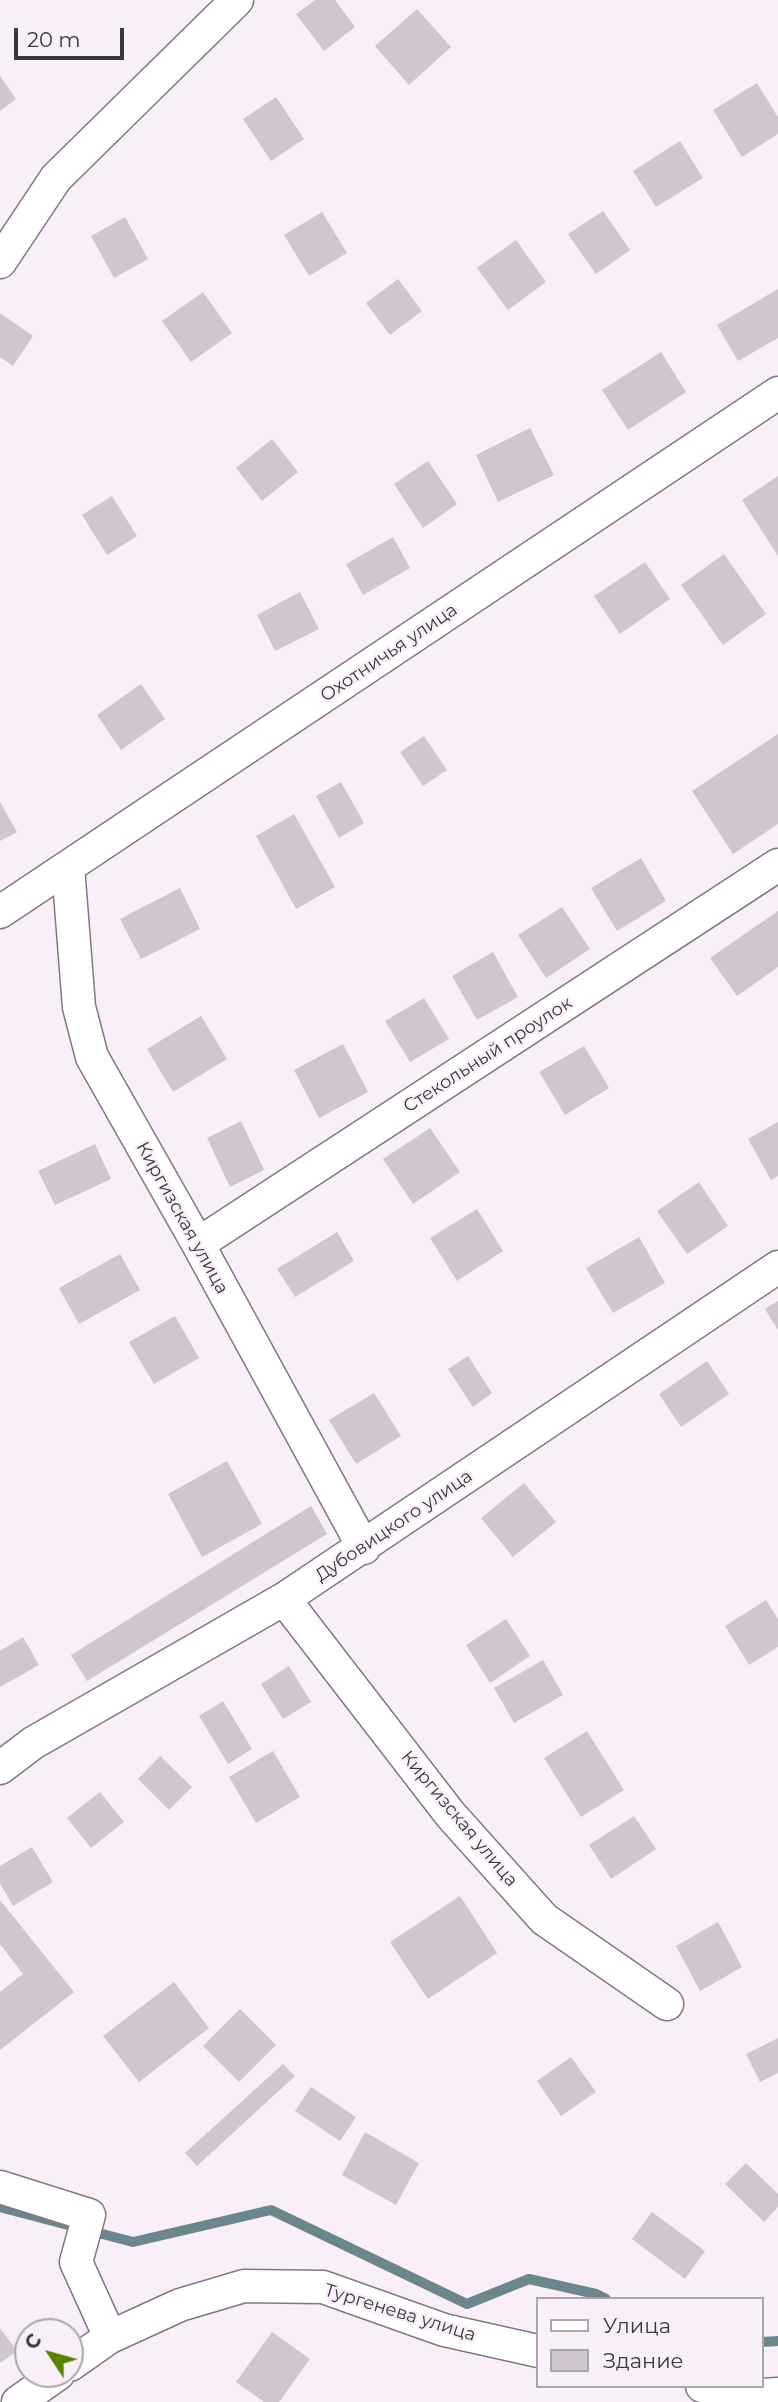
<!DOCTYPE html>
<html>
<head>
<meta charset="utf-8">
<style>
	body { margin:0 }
	#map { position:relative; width:778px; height:2402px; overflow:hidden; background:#f8eff8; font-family:Montserrat,sans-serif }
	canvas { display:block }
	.legend { position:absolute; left:536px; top:2297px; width:228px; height:91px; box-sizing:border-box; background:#f8eff8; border:2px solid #aca6ac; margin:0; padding:9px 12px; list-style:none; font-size:21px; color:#3b383b }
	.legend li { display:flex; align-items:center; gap:14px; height:35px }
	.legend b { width:35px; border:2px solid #aca6ac }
	.north { position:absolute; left:14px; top:2318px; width:70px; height:70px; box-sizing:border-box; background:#f8eff8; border:2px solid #aca6ac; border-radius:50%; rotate:306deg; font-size:19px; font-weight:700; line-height:28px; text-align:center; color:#3b383b }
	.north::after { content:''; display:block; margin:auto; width:24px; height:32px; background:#5b8100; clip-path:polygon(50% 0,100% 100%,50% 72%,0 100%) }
	.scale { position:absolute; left:14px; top:28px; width:110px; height:32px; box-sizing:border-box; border:4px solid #3b383b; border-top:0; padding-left:9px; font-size:21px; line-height:24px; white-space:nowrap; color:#3b383b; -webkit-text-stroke:5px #f8eff8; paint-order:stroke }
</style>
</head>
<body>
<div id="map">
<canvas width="778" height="2402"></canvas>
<ul class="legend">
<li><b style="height:9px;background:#fff"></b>Улица</li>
<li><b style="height:19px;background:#cfc6ce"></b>Здание</li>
</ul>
<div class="north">С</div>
<div class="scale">20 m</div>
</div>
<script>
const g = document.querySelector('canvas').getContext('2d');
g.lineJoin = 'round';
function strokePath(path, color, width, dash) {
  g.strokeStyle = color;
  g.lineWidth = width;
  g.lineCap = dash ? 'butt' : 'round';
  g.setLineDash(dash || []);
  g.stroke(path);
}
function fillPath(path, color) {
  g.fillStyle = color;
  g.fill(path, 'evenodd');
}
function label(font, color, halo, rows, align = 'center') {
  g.font = font + ' Montserrat,sans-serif';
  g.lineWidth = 5;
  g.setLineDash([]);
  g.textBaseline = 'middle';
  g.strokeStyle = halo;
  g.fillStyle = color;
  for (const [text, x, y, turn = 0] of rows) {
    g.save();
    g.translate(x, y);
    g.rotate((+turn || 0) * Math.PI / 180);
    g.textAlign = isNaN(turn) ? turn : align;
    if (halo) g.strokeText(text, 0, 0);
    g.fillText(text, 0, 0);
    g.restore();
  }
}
strokePath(new Path2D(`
	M0,2207L133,2242L271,2210L467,2304L529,2279L596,2294L606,2299
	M762,2342L778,2341`), '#6d858c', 10);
fillPath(new Path2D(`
	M315,0H335L355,27L324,51L296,14Z
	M417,9L451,47L409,85L375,46Z
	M0,76L16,99L0,111Z
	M757,83L778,117V134L742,157L713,110Z
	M276,97L304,139L271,161L243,119Z
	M680,141L703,178L656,207L633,171Z
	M603,211L630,250L596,274L568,234Z
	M322,212L347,253L309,276L284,235Z
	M125,217L148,259L114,278L91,236Z
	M516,240L546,282L508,310L477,268Z
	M398,279L422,311L390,335L366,303Z
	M778,289V338L738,361L717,325Z
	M203,292L232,333L191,362L162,321Z
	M0,313L33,336L13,366L0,357Z
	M661,352L686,392L628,430L602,390Z
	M530,428L554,475L498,502L476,455Z
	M272,439L298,472L262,501L236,468Z
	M428,461L457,504L423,528L394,484Z
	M778,476V556L742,500Z
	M112,496L137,536L107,555L82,515Z
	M393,537L410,568L363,595L346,564Z
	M724,554L766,614L723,645L681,585Z
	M645,562L670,599L620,634L594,596Z
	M300,592L319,629L275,651L257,615Z
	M141,684L165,719L121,750L97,715Z
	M778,734V824L733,854L692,791Z
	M424,736L447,770L423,786L400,752Z
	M341,782L364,823L339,838L316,796Z
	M0,802L17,832L0,841Z
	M294,814L335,887L296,909L256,836Z
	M641,858L666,901L617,931L591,888Z
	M180,888L200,929L141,959L120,919Z
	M562,907L590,949L546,978L518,935Z
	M778,911V967L737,996L710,958Z
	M493,952L518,997L477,1020L452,976Z
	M424,998L449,1039L410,1062L385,1021Z
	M201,1016L227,1059L173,1092L147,1049Z
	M343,1044L368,1092L319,1118L294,1070Z
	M584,1046L609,1088L565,1115L539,1072Z
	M241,1121L264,1170L230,1187L207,1138Z
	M778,1122V1176L771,1180L748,1139Z
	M430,1128L460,1172L413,1204L383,1159Z
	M95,1144L111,1179L55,1205L38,1171Z
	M699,1182L728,1226L687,1254L657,1211Z
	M477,1209L503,1251L457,1281L430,1238Z
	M337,1232L354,1261L295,1297L277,1269Z
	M639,1237L665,1283L613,1313L586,1268Z
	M120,1254L140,1290L79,1324L59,1288Z
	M778,1301V1330L765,1309Z
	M175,1316L199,1358L154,1384L129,1342Z
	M468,1356L492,1393L473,1407L448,1369Z
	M707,1361L729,1394L681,1427L659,1394Z
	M374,1393L401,1436L356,1464L329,1420Z
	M227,1461L262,1524L202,1557L168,1494Z
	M524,1483L556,1522L513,1557L481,1518Z
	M311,1506L327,1534L87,1681L71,1655Z
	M766,1600L778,1619V1647L749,1665L725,1626Z
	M506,1619L530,1656L490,1683L466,1645Z
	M23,1637L39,1665L0,1687V1651Z
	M543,1660L563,1695L514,1723L494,1688Z
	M289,1666L311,1702L283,1719L261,1684Z
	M223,1701L252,1749L228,1764L199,1716Z
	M587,1731L624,1790L581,1817L544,1758Z
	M273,1751L300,1797L256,1823L229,1777Z
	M160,1756L192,1787L169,1810L138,1779Z
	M100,1792L124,1822L91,1848L67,1818Z
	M634,1816L656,1849L611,1879L589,1845Z
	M32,1847L53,1882L13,1906L0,1883V1866Z
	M460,1896L497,1953L428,1999L390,1942Z
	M0,1900L74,1992L0,2050V1992L23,1974L0,1944Z
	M718,1922L742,1967L700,1991L676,1946Z
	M174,1982L209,2028L139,2082L103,2036Z
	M240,2009L276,2045L239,2082L203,2046Z
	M778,2038V2073L760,2082L746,2054Z
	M571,2057L596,2092L561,2116L537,2081Z
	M283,2064L295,2076L197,2166L185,2153Z
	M311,2087L356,2117L340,2141L295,2111Z
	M365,2132L419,2163L396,2205L342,2175Z
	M746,2163L778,2194V2207L764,2222L725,2184Z
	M652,2212L705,2251L685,2279L632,2239Z
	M0,2328L17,2351L0,2363Z
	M272,2332L310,2359L279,2402H264L236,2382Z`), '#cfc6ce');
const street = new Path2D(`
	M0,262L56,178L237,0
	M68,867L79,1007L92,1057L198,1244L364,1548
	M0,912L778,393
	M198,1244L778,865
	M284,1599L450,1814L544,1919L667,2004
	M0,1768L33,1743L284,1599L778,1267
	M0,2187L89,2215L76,2262L110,2337
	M70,2365L110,2337L180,2305L244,2286L323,2287L444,2330L538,2351
	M702,2386L745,2396L778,2394
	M18,2402L58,2374`);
strokePath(street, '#817980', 35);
strokePath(street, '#fff', 32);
label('18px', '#3b383b', '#f8eff8', [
	["Охотничья улица",389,653,-34],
	["Стекольный проулок",488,1055,-33],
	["Киргизская улица",182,1218,61],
	["Дубовицкого улица",394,1526,-34],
	["Киргизская улица",459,1819,50],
	["Тургенева улица",400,2313,17]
]);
</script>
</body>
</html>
